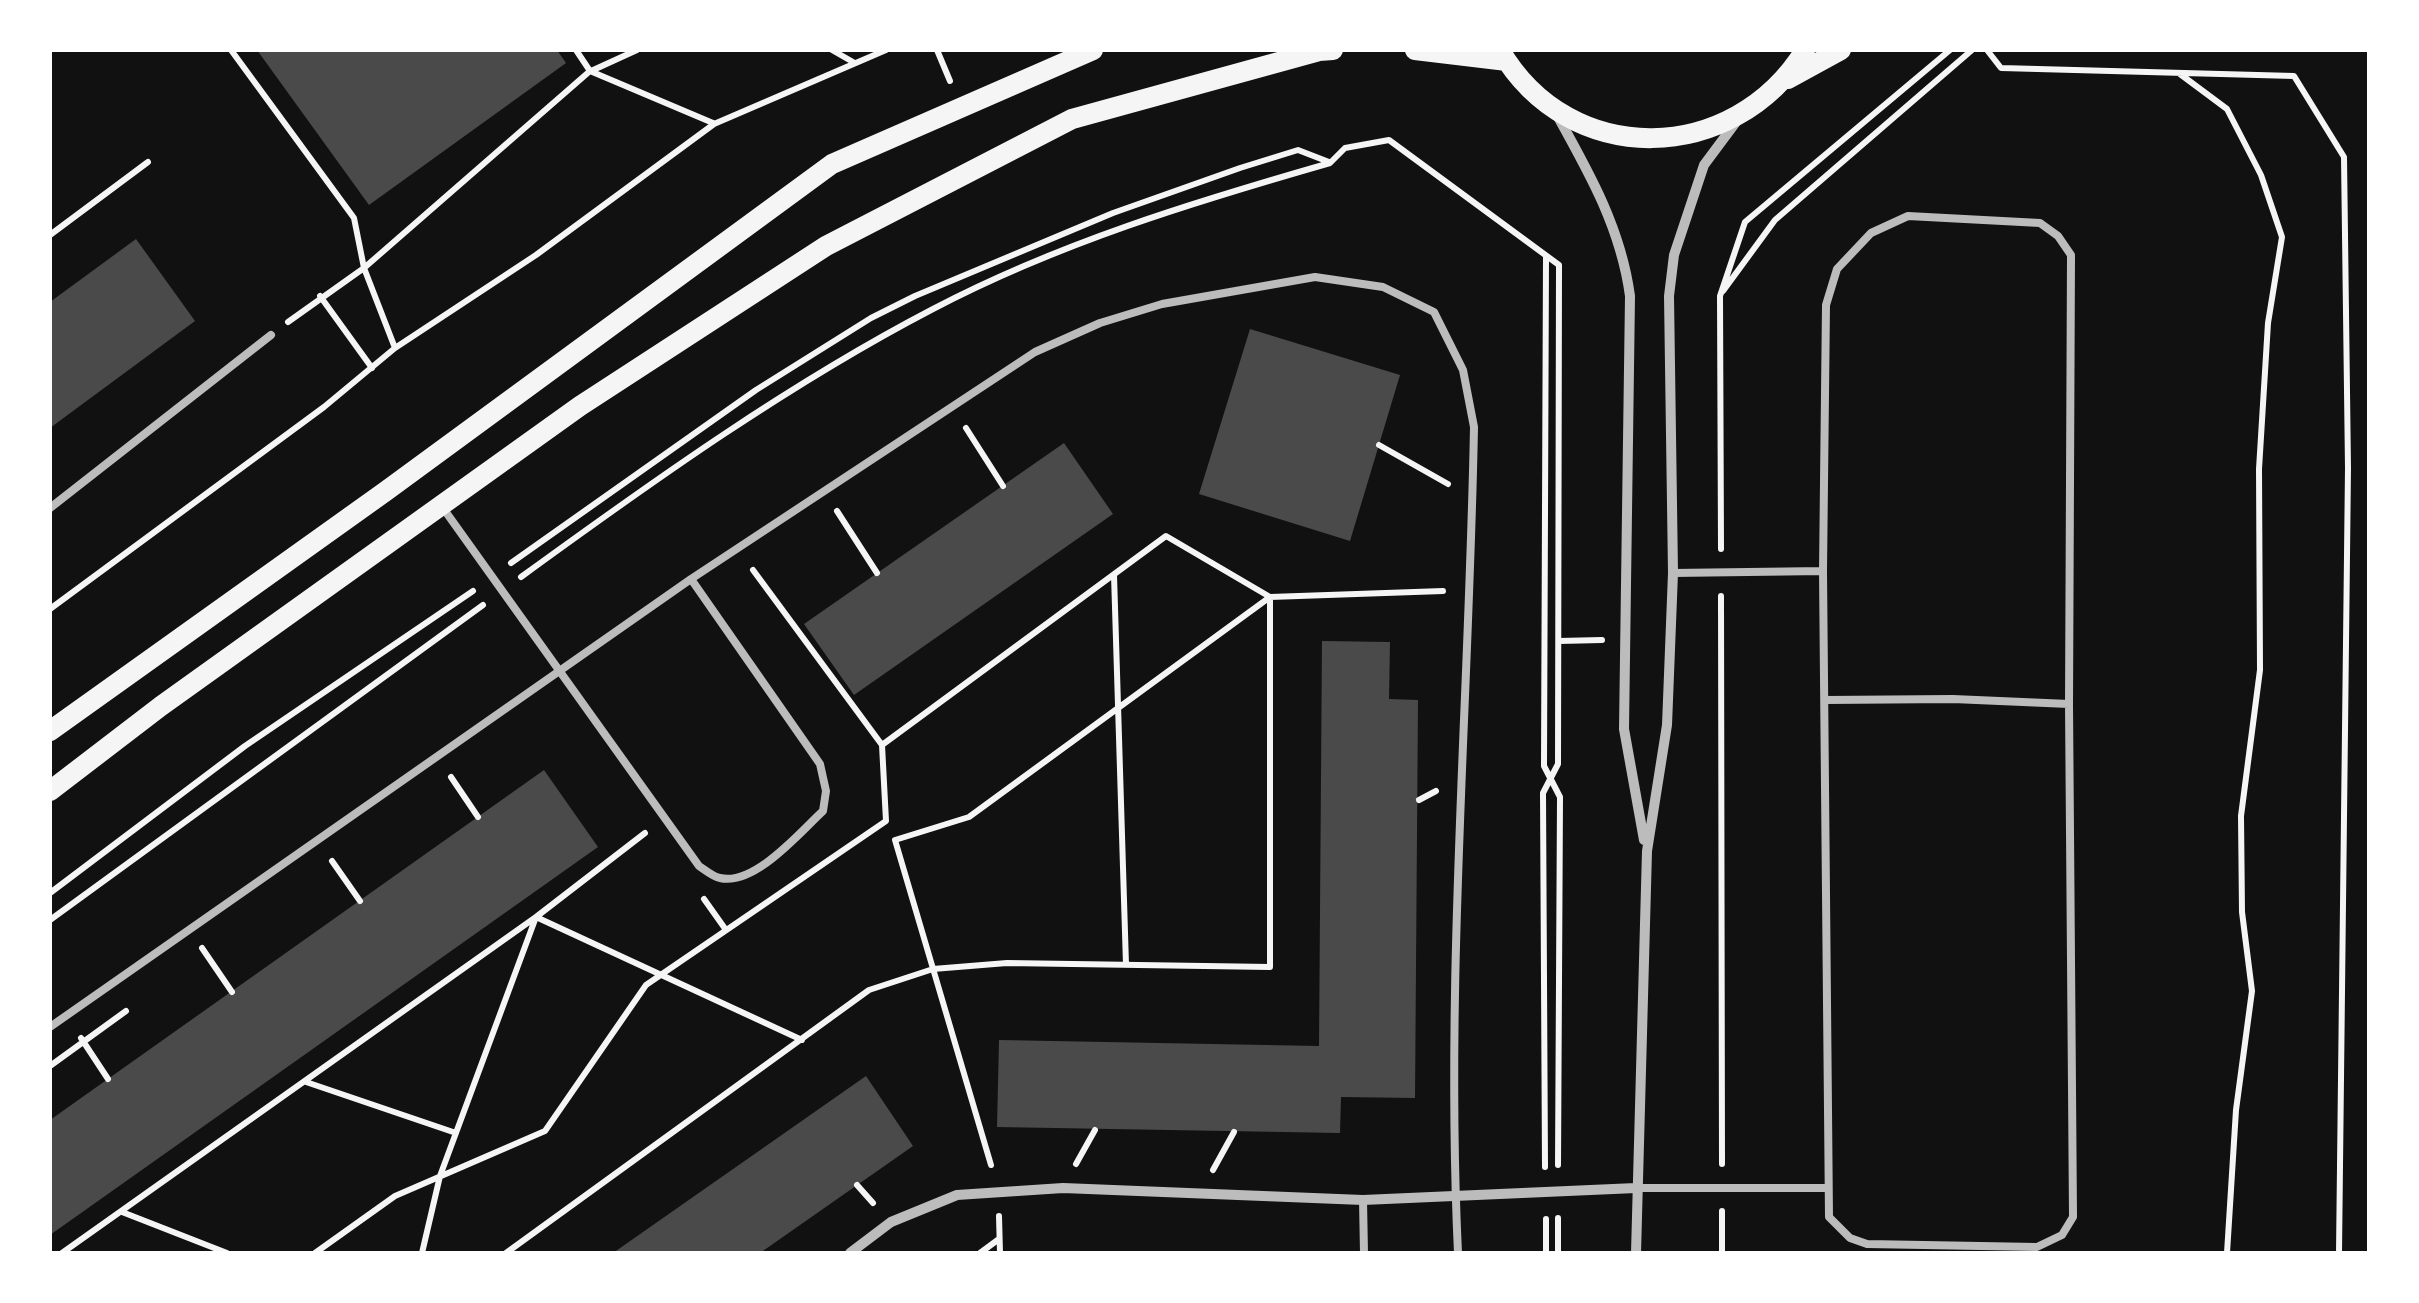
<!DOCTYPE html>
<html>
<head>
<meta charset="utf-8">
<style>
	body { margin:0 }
	#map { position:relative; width:2419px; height:1303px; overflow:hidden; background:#111; font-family:Manrope,sans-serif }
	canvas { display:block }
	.frame { position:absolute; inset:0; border:52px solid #fff; pointer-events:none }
</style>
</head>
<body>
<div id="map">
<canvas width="2419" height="1303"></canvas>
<div class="frame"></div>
</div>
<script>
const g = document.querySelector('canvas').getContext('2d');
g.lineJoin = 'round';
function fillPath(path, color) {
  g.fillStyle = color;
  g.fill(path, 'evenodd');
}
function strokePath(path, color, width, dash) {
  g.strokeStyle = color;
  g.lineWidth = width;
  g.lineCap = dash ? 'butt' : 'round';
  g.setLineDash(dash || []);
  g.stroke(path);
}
fillPath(new Path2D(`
	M257,50H557L566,63L369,205Z
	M136,239L195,321L50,428V302Z
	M1250,329L1400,375L1350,541L1199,494Z
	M1064,443L1113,514L854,695L804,624Z
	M1322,641L1390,642L1389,699L1418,700L1415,1098L1341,1097L1340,1133L997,1127L999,1040L1319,1046Z
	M544,770L598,847L50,1235V1120Z
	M866,1076L913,1146L760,1253H613Z`), '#4a4a4a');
strokePath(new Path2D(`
	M231,50L354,218L364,268L395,348
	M832,50L853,62
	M937,50L950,81
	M1987,50L2001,68L2294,76L2344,157L2348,468L2339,1253
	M590,71L713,123
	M591,71L637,50
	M2180,74L2227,109L2261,175L2282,237L2268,323L2259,469L2260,670L2241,816L2242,912L2252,991L2236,1110L2227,1253
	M50,235L148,162
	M1546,256L1544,766L1560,797L1558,1165
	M1723,291L1775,220L1972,50
	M320,296L372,368
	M288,322L364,268L590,71L576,50
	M966,428L1003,486
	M1379,445L1448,484
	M837,511L877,573
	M1721,549L1720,296L1745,222L1950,50
	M511,563L756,390L871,318L915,296L1113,213L1240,168L1298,150L1329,162
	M1114,575L1126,965
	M521,577C653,481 789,384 933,309C1059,243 1194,202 1330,163L1345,148L1389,140L1559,265L1558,764L1543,793L1545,1167
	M1721,596L1722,1164
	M50,609L324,407L395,348L536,255L714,124L886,50
	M1559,641L1602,640
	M451,777L478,817
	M1419,800L1436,791
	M332,861L360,901
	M50,893L245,746L473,591
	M704,899L726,930
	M50,920L483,605
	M202,948L232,992
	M81,1038L108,1079
	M50,1066L126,1011
	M306,1082L456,1133
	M1076,1164L1095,1130
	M991,1165L895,840L969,817L1270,597L1443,591
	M1213,1170L1234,1132
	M857,1185L873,1203
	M1722,1211V1253
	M122,1212L227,1253
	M999,1216L1000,1253
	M1558,1218V1253
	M1546,1219V1253
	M62,1253L536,917L645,833
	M315,1253L395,1196L545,1131L646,985L886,821L882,745L753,570
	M422,1253L440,1176L536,917L802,1040
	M506,1253L869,990L933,969L1007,963L1270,967V597L1166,536L882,745
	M980,1253L999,1239`), '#f5f5f5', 6);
strokePath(new Path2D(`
	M50,508L271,335
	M443,508L699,866C705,870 713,877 720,878C755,886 800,832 823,811L826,791L820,764L691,579
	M1673,573L1823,571L1826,305L1837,269L1871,233L1908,216L2040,223L2058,236L2071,255L2069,704L2073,1217L2062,1235L2037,1247L1867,1244L1850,1238L1829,1217L1823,571
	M1825,700L1953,699L2069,704
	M50,1027L691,579L1035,352L1100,323L1162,304L1315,277L1383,287L1434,312L1463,370L1474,427C1469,702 1445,978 1458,1253
	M1637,1188H1827
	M1363,1200L1364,1253`), '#bcbcbc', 8);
strokePath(new Path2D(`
	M1557,115C1590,174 1621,229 1630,296L1624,729L1644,840
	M850,1253L891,1222L957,1195L1063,1188L1363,1200L1636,1188
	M1636,1253L1647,851L1667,725L1673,573L1669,296L1674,255L1704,165L1739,118`), '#bcbcbc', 10);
strokePath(new Path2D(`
	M1415,50L1507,61
	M1500,50C1570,170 1734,165 1805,50
	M1788,79L1841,50
	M50,731L386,491L832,164L1093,50
	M50,791L161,706L580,406L826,246L1072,119L1319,51L1333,50`), '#f5f5f5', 20);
</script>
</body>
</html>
